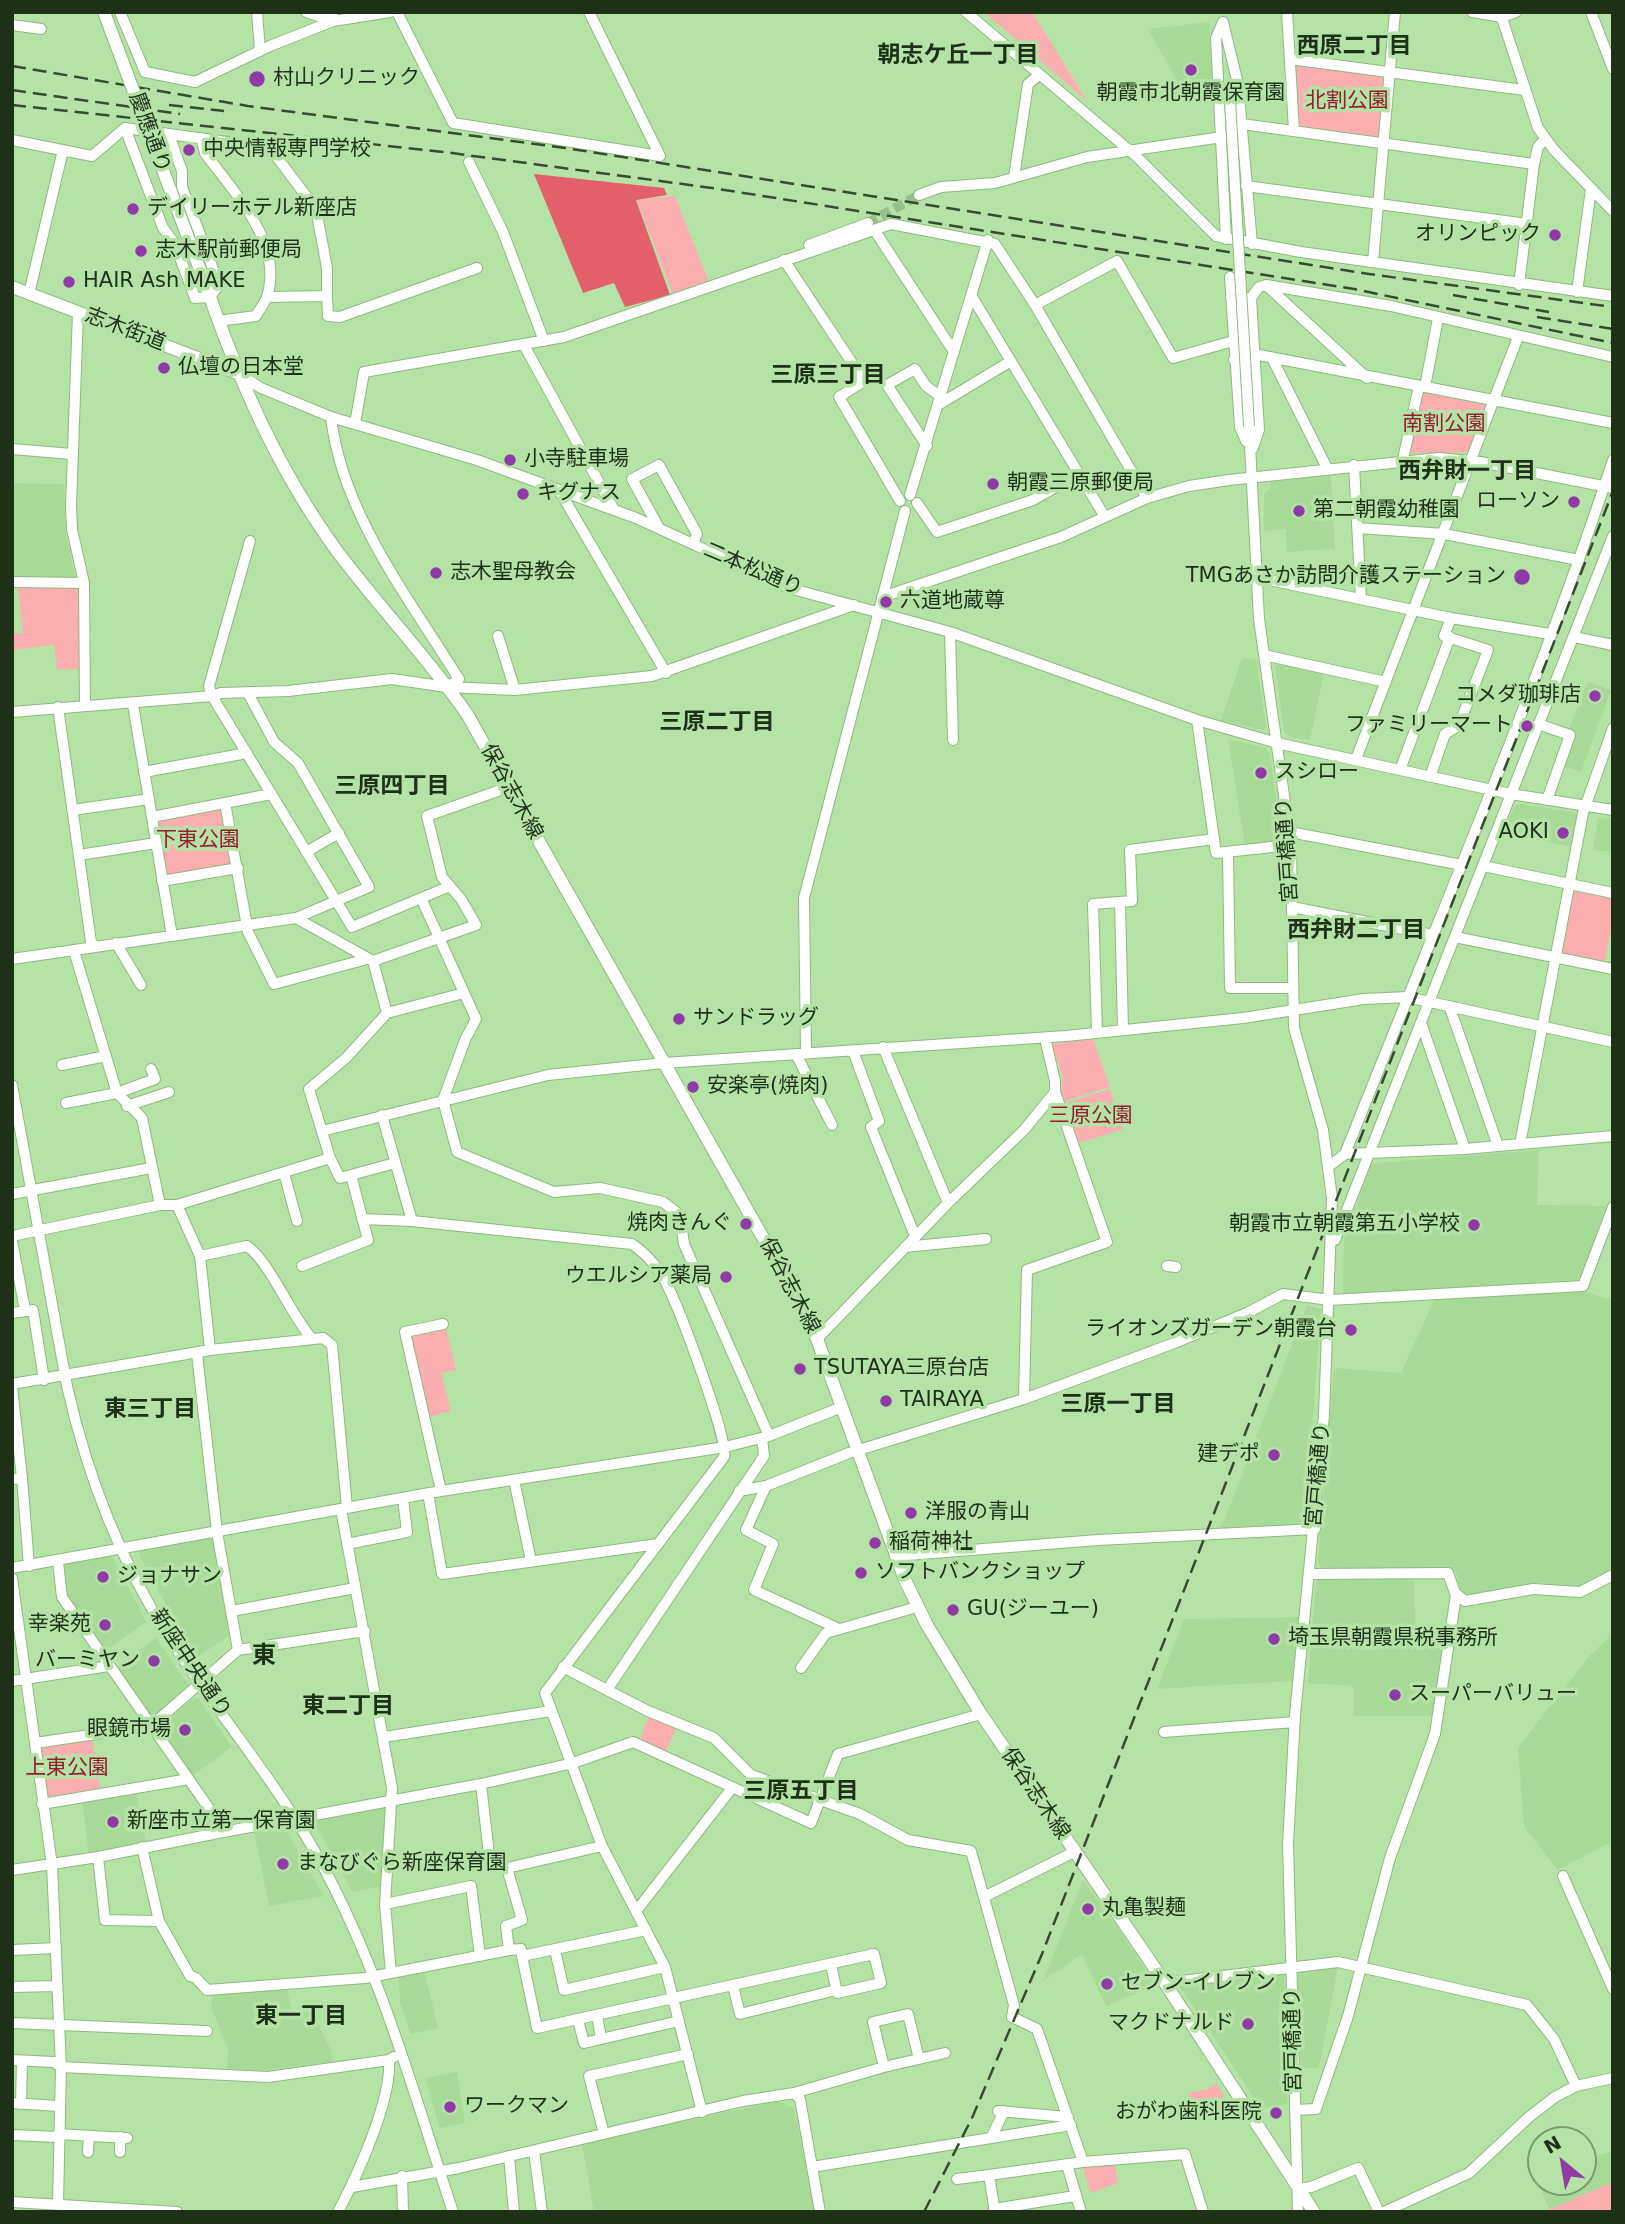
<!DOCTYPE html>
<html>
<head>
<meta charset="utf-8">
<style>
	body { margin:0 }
	#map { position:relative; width:1625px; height:2224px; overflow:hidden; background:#b5e3a6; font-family:"DejaVu Sans",sans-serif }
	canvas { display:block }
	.frame { position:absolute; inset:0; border:14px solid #1f3019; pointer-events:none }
	.north { position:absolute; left:1527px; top:2126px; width:70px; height:70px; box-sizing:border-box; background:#b5e3a6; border:2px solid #799b6e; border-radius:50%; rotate:330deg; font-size:19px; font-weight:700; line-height:28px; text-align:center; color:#1f3019 }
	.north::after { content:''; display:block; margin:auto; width:24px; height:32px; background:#8f3aa7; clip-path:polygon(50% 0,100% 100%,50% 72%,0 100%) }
</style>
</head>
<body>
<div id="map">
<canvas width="1625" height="2224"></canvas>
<div class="frame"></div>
<div class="north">N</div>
</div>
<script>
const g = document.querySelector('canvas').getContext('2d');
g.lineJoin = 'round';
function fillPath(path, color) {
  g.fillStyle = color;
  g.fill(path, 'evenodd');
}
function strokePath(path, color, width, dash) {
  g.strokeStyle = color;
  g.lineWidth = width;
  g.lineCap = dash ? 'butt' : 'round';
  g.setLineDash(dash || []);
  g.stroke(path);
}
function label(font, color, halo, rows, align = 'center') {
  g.font = font + ' "DejaVu Sans","Noto Sans JP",sans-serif';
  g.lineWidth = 7;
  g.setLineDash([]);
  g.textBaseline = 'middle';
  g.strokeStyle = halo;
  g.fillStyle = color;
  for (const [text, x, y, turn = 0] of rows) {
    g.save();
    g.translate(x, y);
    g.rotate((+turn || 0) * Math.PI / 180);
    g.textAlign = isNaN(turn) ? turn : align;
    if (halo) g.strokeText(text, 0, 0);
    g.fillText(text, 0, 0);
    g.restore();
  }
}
fillPath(new Path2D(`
	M1209,22L1212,92L1182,89L1148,29Z
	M1331,474L1335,549L1287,552L1286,529L1264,531V494L1271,487V482Z
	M12,483L64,484L66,533L75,577L12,578Z
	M1242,658L1256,659L1266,727L1263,730L1221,720Z
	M1279,663L1324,672L1310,740L1288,736L1284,731L1275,666Z
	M1588,682L1611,690L1581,772L1564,766L1568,731Z
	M1228,739L1265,748L1270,754L1282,837L1278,841L1245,845Z
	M1516,804L1575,812L1578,816L1573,847L1501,833Z
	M1598,818L1613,819V852L1593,850Z
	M1539,1150L1537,1205L1606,1206L1581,1277L1575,1280L1536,1281V1285L1343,1294L1344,1241L1371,1166L1376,1163Z
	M1582,1290L1608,1299L1613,1295V1568L1583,1585L1564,1589L1542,1582L1469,1596L1459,1590L1457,1574L1452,1569L1321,1568L1318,1563L1334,1368L1401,1373L1435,1298Z
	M1307,1305L1321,1309L1305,1524L1221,1529Z
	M212,1537L216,1540L231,1634L199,1656L172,1616L139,1555L141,1551Z
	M108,1556L113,1558L146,1622L105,1651L68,1598L63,1567L66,1563Z
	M1321,1577H1414L1416,1648H1444L1435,1716H1354L1353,1686L1308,1683L1316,1582Z
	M1298,1617L1292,1681L1157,1689L1184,1619Z
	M1613,1634V1841L1558,1870L1524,1827L1518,1748L1590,1655Z
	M156,1638L189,1686L152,1718L116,1667Z
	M193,1698H198L232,1747L193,1775L161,1730V1726Z
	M136,1793L146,1842L89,1854L82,1802Z
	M383,1807L387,1808L383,1886L353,1892L312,1819Z
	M283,1825L324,1896L269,1906L254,1831Z
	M1083,1880L1123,1936L1156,1985L1106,2006L1082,1954L1043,1981Z
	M1338,1967L1321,2058L1317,2068H1301L1297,1969Z
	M424,1970L438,2028L411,2034L400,2003L399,1977Z
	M1284,1971L1287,2104L1261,2108L1179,1985Z
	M286,1987L293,2013L313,2011L331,2051L332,2062L265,2070L227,2069L228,2049L211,2007L213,1994Z
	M457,2072L465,2123L440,2128L425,2078Z
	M778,2101L794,2108L816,2212H594L582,2143Z
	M1594,2152L1597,2156L1611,2152L1613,2182L1549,2209L1536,2179L1541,2176V2182H1583V2157Z`), '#a7d997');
fillPath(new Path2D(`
	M984,12H1032L1087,101Z
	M1300,64L1381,76L1385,81L1381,134L1375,137L1302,127L1298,122L1296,67Z
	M675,196L708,280L673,294L637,200Z
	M1426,393L1483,403L1486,408L1470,452L1411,453L1409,450L1421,396Z
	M84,583L80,669L57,670L54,645L12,650V634L23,633L18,588Z
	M225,803L237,866L162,881L152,817Z
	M1569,889L1613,897V920L1604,964L1558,955Z
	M1093,1039L1110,1087L1065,1101L1061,1090L1063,1078L1052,1044Z
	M1110,1089L1123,1129L1073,1145L1059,1105Z
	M446,1329L456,1370L441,1373L451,1411L428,1417L410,1336Z
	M650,1714L677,1726L665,1754L639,1741Z
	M92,1735L101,1795L42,1804L35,1743Z
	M1216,2083L1226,2100L1193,2110L1188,2093L1208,2089Z
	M1114,2159L1118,2183L1091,2193L1081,2162Z
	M1613,2182V2212H1546V2211Z`), '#fbaeaf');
fillPath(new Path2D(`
	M534,174L664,188L667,195L636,200L670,295L625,307L614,283L583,293Z`), '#e35f69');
strokePath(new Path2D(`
	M868,223L919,195`), '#97bf8a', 10, [10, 5]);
const minor = new Path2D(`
	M120,12L145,72L195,82L270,46L333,21L390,12
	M257,12L260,51
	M306,12L333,21L332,12
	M397,12L453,123L660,156L589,12
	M966,12L1136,156L1216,236L1301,252L1613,296
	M1287,12L1294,130
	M1472,12L1502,17L1516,12
	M1500,12L1538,128L1554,150L1613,211
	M1591,12L1613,69
	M1223,22L1238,84L1252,244
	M1223,22L1216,38L1226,239
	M12,25L41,29
	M1290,59L1524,90
	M1242,124L1534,164
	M125,128L264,147L276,156L316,209L327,268V296L267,297
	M201,138L205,153C234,193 284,243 267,297C265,303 259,310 256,316L218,321
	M12,140L92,156L125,128L163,228L175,244L195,298L209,297L217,288L218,282L182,187V171L169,135
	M469,162L503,232L544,341
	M1014,177L1028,84L1039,75
	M1246,186L1527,224
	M919,195L941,187L995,183L1087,157L1222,137
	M875,231L954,352
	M809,245L868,223
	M784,260L864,381L839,397L900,501
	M1373,262L1395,12
	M1230,277L1240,427L1246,441
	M1266,285L1367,378
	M1519,285L1534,164L1538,147L1545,139
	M1577,292L1591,189
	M29,294L63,150
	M971,295L1105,517
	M327,296L328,316L340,317L477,268
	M1231,298H1251L1259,287L1266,285L1391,306L1613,357
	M1251,298L1259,430L1253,448
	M1035,305L1117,261L1173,358L1233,341
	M78,312L71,506L72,529L84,583
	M524,345L614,510
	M1272,358L1327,468
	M1234,360L1259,355L1613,423
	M239,374L261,388L331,417L477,460L636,518L789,588L950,632L1197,720L1277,743L1400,770L1511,794L1613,810
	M1425,387L1438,318
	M938,405L1011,361
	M331,417C342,514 409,598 459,679L447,687
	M355,424L364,372L564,337L891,224L995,244L1035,305L1147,498
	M1249,426L1259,619L1291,845L1294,1028L1323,1130L1332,1198L1324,1415L1295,1715L1288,1844L1298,2212
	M927,446L887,385L915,369L926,386L941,397
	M12,449L72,454
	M1403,459L1419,386
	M1354,465L1361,599
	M559,490L666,673
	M910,495L988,240
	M917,503L937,532L1033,500L1079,474
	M659,528L632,479L659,465L697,534L693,544
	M1358,528L1444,534L1579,560
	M250,541L209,686L212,696L221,693L288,691L392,679L447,687L515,690L652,676L854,605
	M1255,577L1451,618L1550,634
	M12,582L84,583L85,705
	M882,597L1061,537L1147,498L1189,486L1229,480L1439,458L1480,462L1613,488
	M950,632L953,740
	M498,636L515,690
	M1574,637L1613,645
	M1264,655L1386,682
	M248,693L274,742L298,763L369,887L296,918
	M133,705L172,936
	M58,707L91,942L95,946
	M12,712L212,696L352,927L450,886
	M1197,720L1216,853L1291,845
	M1538,724L1570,735L1547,800
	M1613,728L1583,813L1520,1144L1613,1136
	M1356,759L1518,337
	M1400,770L1450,637
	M144,772L247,753
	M1430,777L1445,734L1459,725L1488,650L1444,636L1451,618
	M271,794L225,803L248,932L274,984L367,959
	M73,810L149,799
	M152,817L225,803
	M1290,832L1462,865
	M306,852L339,833
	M1228,852L1230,988H1292
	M79,855L156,843
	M1483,866L1613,893
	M162,881L238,868
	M421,898L476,1019L465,1040L443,1100L457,1152L554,1192L600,1188L663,1202L680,1215L684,1244L769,1436
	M1120,902L1123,1029
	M1292,907L1433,935
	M1455,937L1613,969
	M116,943L141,985
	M74,951L117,1093L142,1118L160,1205
	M12,959L296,918L373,961
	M1450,1008L1498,1146
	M387,1013L464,993
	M1421,1023L1465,1149L1520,1144
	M1097,1032L1093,904L1132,901L1130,850L1214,839
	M883,1047L948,1203
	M853,1051L879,1121L871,1127L915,1236
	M806,1053L804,898L905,511
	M796,1054L832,1125
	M62,1065L106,1056
	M12,1085L67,1386C87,1475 120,1561 170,1639C217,1713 275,1780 318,1857C380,1969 413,2091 453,2212
	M66,1103L117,1093L155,1079L151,1069
	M127,1106L169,1092
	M382,1115L412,1221L632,1244C648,1255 661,1271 669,1289C680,1311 729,1440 724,1457L545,1693L602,1846L665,1967L702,2112
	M322,1131L548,1075L664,1063L1066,1036L1243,1018L1364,999L1407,997L1613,1042
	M1345,1154L1465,1149
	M395,1163L340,1178L330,1158L309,1089L346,1058L387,1013L373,961L476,925L461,899L442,877L427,816L509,787
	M1329,1166L1345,1154C1436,924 1535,696 1613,460
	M284,1173L297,1221
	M12,1194L151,1168
	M177,1205L330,1158
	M362,1219L412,1221
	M12,1236L160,1205H177L200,1256L210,1350L12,1384
	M1335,1240L1613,536
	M12,1241L25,1310
	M905,1247L986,1239
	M200,1256L247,1246C270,1262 290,1314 312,1339
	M302,1266L368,1240L351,1175
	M1167,1266L1176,1267
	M12,1313L33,1310L44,1380
	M817,1339L948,1203L1024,1130L1055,1092
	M210,1350L323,1338L332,1345L347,1508
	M12,1387L22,1478
	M1024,1399L1027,1270L1107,1242L1055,1092V1081L1045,1038
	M762,1438L764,1456L607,1690L648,1711L714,1738L751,1775L860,1814L908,1840L971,1851L1014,2005L1012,2017L1037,2029L1083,2162
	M12,1479L22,1478L29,1566
	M514,1480L531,1561
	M766,1486L746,1530L773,1544L754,1590L837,1628
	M441,1491L405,1332L443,1324
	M739,1491L766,1486L849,1453L1024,1399L1177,1342L1249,1312L1283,1294L1330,1300L1583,1286L1613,1207
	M428,1493L442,1574L658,1544
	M347,1544L407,1532L403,1498
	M895,1556L1098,1540L1315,1529
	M58,1562L62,1597L215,1817L218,1833L481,1784L573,1763L633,1742L811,1823L838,1754L981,1714
	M12,1568L441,1491L725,1447L769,1436L842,1407
	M1310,1574L1448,1573L1455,1593L1465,1601L1533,1589L1580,1592L1613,1575
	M12,1578L52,1865L61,2067L58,2204
	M232,1611L355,1588
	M238,1650L365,1631
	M563,1667L607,1690
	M801,1668L826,1633L917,1607
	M12,1681L109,1666
	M1164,1732L1295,1722
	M384,1737L551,1711
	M35,1743L151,1726L238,1650L217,1532L197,1354
	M481,1784L489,1855L507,1868
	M42,1804L189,1779
	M142,1847L159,1921
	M98,1857L105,1920L159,1921L190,1976L196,1978L207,1990L365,1978L391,1973L385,1904L392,1788L341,1509
	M12,1870L98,1857L218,1833
	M1563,1876L1613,1989
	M984,1897L1074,1852
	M385,1904L471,1886L480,1956
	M637,1910L732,1788
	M12,1950L56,1948
	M509,1950L506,1926L522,1920L507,1868L602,1846
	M555,1950L564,1990L665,1967
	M522,1956L537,2028L874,1954L881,1983L837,1993L831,1964
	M391,1973L509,1950L521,1949L522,1956L646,1930
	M1165,1983L1338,1962L1527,2005L1554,2039L1576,2086
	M733,1986L740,2014L836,1990
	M12,1987L57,1986
	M597,2015L601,2039L679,2021
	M578,2020L584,2043L601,2039
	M12,2023L207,2031
	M12,2060L54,2062L61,2067L268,2077L389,2060
	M884,2067L873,2022L908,2014L919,2059
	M794,2093L884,2067L945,2053
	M12,2103L58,2106
	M21,2104L22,2061
	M1295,2110L1316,2109L1348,2016L1390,1858L1435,1734L1456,1595
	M998,2111L1068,2117
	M58,2134L127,2138
	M604,2134L589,2076L688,2054
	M12,2135L58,2137
	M120,2137V2152
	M991,2138L1004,2111
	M534,2151L542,2212
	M88,2152L89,2136
	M509,2156L514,2212
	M1067,2165L1081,2212
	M812,2167L1071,2125
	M402,2176L403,2212
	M957,2179L989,2175
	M352,2187L459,2168L743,2101L794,2093L800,2099L820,2212
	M1299,2189L1311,2187L1358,2168L1379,2212
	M12,2202L177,2212
	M994,2209L1075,2196
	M338,2212C357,2176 392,2100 389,2060L394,2057
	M995,2212L989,2175L1083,2162L1185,2154L1203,2212
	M1384,2212L1469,2173L1529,2117L1555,2097L1576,2086L1613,2078`);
const major = new Path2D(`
	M205,283C238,378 277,469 337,551C379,607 427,657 467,714L788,1282L817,1339L905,1580L927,1625L981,1714L1165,1983L1314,2212
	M12,287L237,373`);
strokePath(minor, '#8db97e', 12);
strokePath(major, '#8db97e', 14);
strokePath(minor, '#fff', 10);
strokePath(major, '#fff', 12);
strokePath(new Path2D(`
	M12,66L248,106L565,148L1369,274L1613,307
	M12,90L180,114
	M12,105L444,152L712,188L1354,289L1613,343
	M169,105L224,111
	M1453,295L1549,312
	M1537,317L1613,329
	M924,2212L972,2118L1042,1954L1613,491`), '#374c2f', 2.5, [14, 7]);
const minorBridge = new Path2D(`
	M1229,84L1249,426`);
const majorBridge = new Path2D(`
	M104,12L205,283`);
strokePath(minorBridge, '#8db97e', 12, []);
strokePath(majorBridge, '#8db97e', 14, []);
strokePath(minorBridge, '#fff', 10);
strokePath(majorBridge, '#fff', 12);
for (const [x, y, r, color] of [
	[1191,70,7,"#8f3aa7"],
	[257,79,9,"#8f3aa7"],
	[189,150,7,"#8f3aa7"],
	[133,209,7,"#8f3aa7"],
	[1555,235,7,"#8f3aa7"],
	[141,251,7,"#8f3aa7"],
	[69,282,7,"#8f3aa7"],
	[164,368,7,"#8f3aa7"],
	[510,460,7,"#8f3aa7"],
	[993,484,7,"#8f3aa7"],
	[523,494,7,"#8f3aa7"],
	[1574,502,7,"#8f3aa7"],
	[1299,511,7,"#8f3aa7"],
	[436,573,7,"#8f3aa7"],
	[1522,577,9,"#8f3aa7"],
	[886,602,7,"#8f3aa7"],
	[1595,696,7,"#8f3aa7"],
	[1527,726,7,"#8f3aa7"],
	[1261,773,7,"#8f3aa7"],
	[1563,833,7,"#8f3aa7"],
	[679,1019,7,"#8f3aa7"],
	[693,1087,7,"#8f3aa7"],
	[746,1224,7,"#8f3aa7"],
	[1474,1225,7,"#8f3aa7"],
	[726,1277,7,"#8f3aa7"],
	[1351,1330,7,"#8f3aa7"],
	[800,1369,7,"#8f3aa7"],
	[886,1401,7,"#8f3aa7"],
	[1274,1455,7,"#8f3aa7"],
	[911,1513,7,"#8f3aa7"],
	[875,1543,7,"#8f3aa7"],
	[861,1573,7,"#8f3aa7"],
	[103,1577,7,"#8f3aa7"],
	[953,1610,7,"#8f3aa7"],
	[105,1625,7,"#8f3aa7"],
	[1274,1639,7,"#8f3aa7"],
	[154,1661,7,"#8f3aa7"],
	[1395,1695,7,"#8f3aa7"],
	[185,1730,7,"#8f3aa7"],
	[113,1822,7,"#8f3aa7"],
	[283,1864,7,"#8f3aa7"],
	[1088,1909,7,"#8f3aa7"],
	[1107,1984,7,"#8f3aa7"],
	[1248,2024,7,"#8f3aa7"],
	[450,2107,7,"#8f3aa7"],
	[1276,2113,7,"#8f3aa7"]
]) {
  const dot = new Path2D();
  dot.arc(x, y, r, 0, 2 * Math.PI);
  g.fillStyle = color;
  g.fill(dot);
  strokePath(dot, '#b5e3a6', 2.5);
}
label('21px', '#1f3019', '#b5e3a6', [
	["村山クリニック",273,79],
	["朝霞市北朝霞保育園",1191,94,"center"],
	["中央情報専門学校",203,150],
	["デイリーホテル新座店",147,209],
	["オリンピック",1541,235,"right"],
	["志木駅前郵便局",155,251],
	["HAIR Ash MAKE",83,282],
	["仏壇の日本堂",178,368],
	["小寺駐車場",524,460],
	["朝霞三原郵便局",1007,484],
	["キグナス",537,494],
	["ローソン",1560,502,"right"],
	["第二朝霞幼稚園",1313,511],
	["志木聖母教会",450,573],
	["TMGあさか訪問介護ステーション",1506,577,"right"],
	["六道地蔵尊",900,602],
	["コメダ珈琲店",1581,696,"right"],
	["ファミリーマート",1513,726,"right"],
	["スシロー",1275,773],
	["AOKI",1549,833,"right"],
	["サンドラッグ",693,1019],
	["安楽亭(焼肉)",707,1087],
	["焼肉きんぐ",732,1224,"right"],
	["朝霞市立朝霞第五小学校",1460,1225,"right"],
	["ウエルシア薬局",712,1277,"right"],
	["ライオンズガーデン朝霞台",1337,1330,"right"],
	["TSUTAYA三原台店",814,1369],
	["TAIRAYA",900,1401],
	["建デポ",1260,1455,"right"],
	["洋服の青山",925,1513],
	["稲荷神社",889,1543],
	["ソフトバンクショップ",875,1573],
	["ジョナサン",117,1577],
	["GU(ジーユー)",967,1610],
	["幸楽苑",91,1625,"right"],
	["埼玉県朝霞県税事務所",1288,1639],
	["バーミヤン",140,1661,"right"],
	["スーパーバリュー",1409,1695],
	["眼鏡市場",171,1730,"right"],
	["新座市立第一保育園",127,1822],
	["まなびぐら新座保育園",297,1864],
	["丸亀製麺",1102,1909],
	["セブン-イレブン",1121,1984],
	["マクドナルド",1234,2024,"right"],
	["ワークマン",464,2107],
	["おがわ歯科医院",1262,2113,"right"]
], 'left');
label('21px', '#961c30', '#b5e3a6', [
	["北割公園",1347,102],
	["南割公園",1444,425],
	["下東公園",198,841],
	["三原公園",1091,1117],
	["上東公園",67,1769]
]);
label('21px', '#1f3019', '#b5e3a6', [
	["慶應通り",149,133,70],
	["志木街道",125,330,21],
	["二本松通り",753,570,23],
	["保谷志木線",511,792,61],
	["宮戸橋通り",1288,850,-94],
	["保谷志木線",789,1286,62],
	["宮戸橋通り",1319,1475,-85],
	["新座中央通り",190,1664,56],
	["保谷志木線",1035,1794,56],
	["宮戸橋通り",1294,2040,-91]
]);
label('bold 23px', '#1f3019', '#b5e3a6', [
	["西原二丁目",1354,47],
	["朝志ケ丘一丁目",958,56],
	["三原三丁目",828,376],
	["西弁財一丁目",1467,472],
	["三原二丁目",717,723],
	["三原四丁目",392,787],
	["西弁財二丁目",1356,931],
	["三原一丁目",1118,1405],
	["東三丁目",150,1410],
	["東二丁目",348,1707],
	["三原五丁目",801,1792],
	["東一丁目",301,2017]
]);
label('bold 24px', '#1f3019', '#b5e3a6', [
	["東",264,1657]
]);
</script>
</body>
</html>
